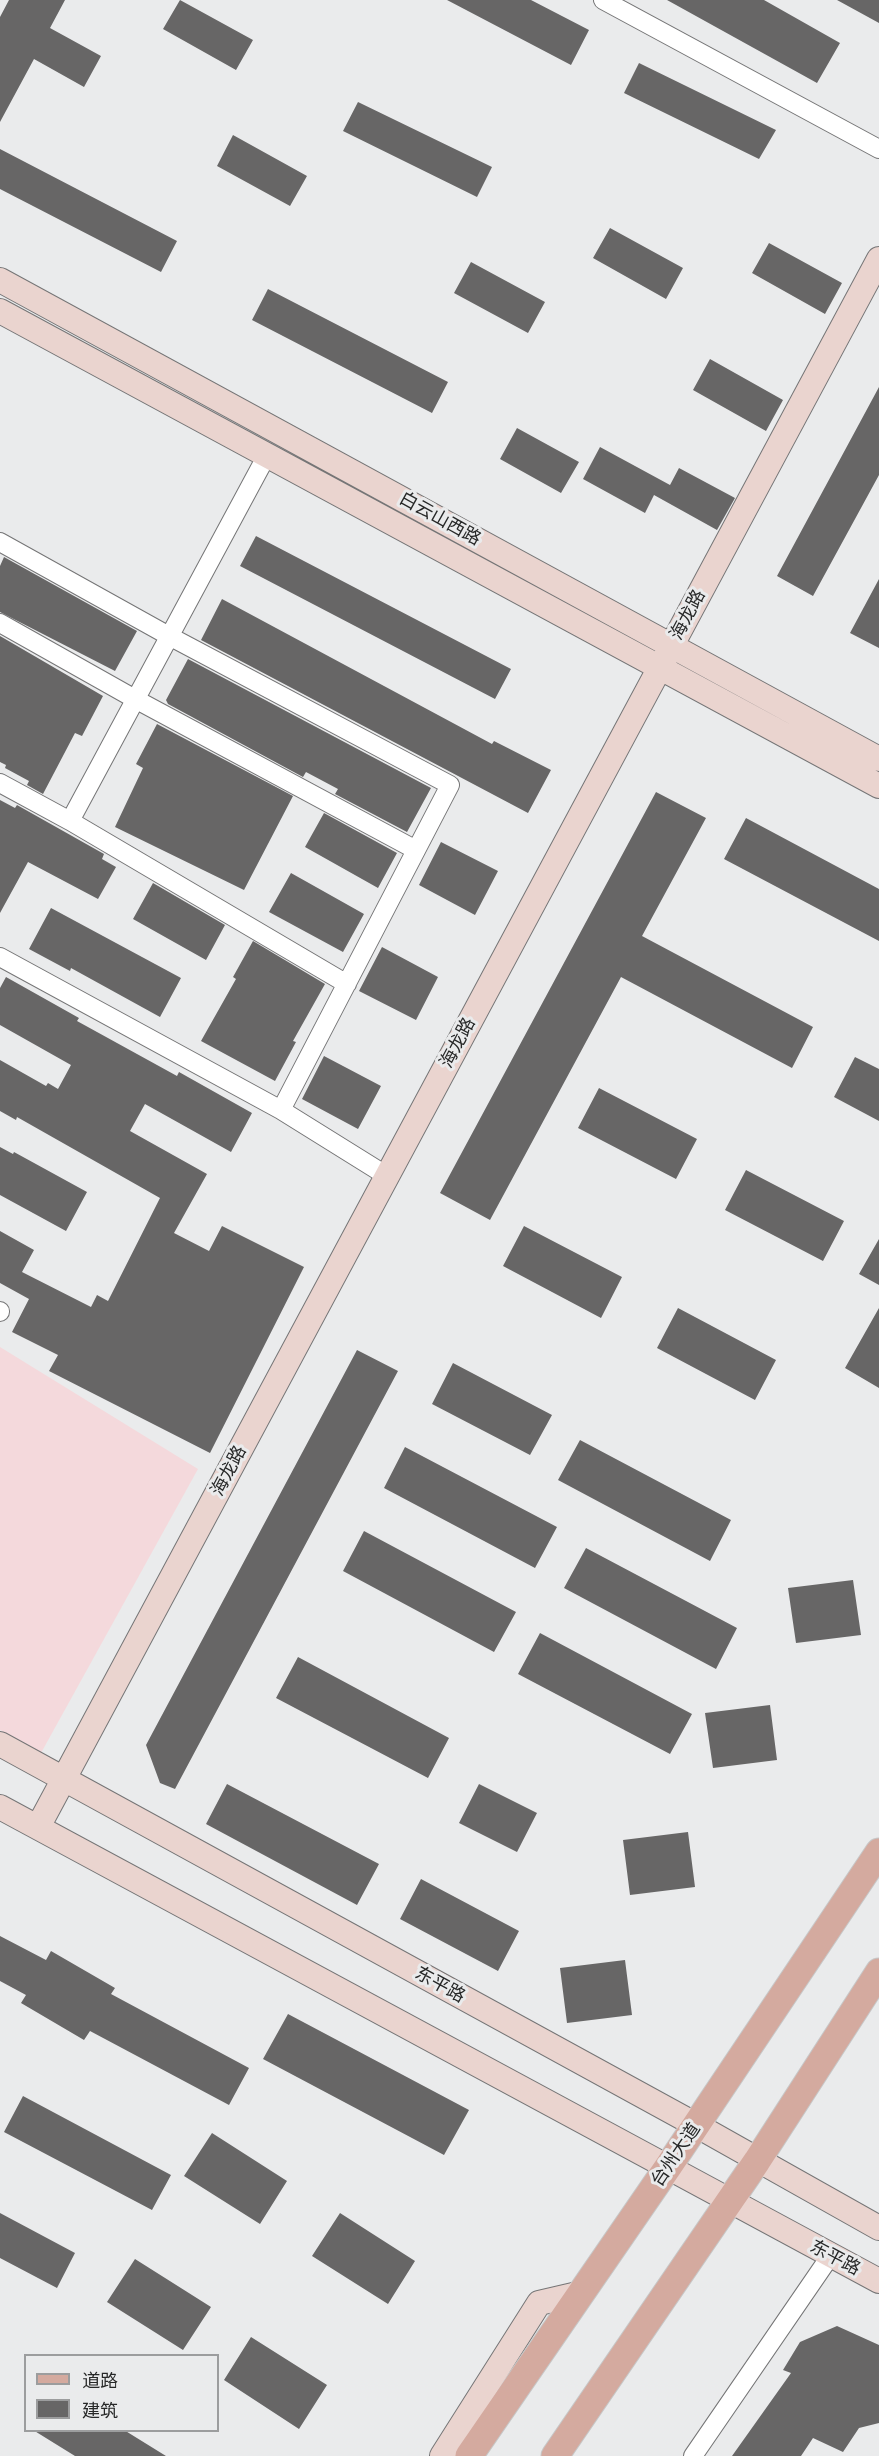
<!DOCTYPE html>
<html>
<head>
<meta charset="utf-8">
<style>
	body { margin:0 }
	#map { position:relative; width:879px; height:2456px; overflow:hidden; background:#eaebec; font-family:Literata,"Noto Sans SC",serif }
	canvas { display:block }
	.legend { position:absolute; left:24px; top:2354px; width:195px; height:78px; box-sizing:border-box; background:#eaebec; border:2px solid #9c9d9e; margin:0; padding:8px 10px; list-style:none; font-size:18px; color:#272828 }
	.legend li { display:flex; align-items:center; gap:12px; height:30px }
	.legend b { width:30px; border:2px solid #9c9d9e }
</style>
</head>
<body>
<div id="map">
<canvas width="879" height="2456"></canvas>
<ul class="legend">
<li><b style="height:8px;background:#d4aa9f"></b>道路</li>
<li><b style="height:16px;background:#676666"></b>建筑</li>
</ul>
</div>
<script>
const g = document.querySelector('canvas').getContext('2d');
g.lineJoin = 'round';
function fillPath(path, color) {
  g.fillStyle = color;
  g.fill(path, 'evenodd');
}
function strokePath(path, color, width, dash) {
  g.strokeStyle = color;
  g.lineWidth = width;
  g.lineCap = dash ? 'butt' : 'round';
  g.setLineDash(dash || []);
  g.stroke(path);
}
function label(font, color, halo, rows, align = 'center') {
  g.font = font + ' Literata,"Noto Sans SC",serif';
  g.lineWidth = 6;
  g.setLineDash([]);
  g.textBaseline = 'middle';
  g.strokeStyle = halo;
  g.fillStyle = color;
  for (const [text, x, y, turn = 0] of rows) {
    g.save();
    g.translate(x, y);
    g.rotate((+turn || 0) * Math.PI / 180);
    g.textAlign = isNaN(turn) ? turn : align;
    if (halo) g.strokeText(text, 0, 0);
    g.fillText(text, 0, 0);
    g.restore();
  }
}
fillPath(new Path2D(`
	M0,1347L198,1469L41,1753L0,1730Z`), '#f4d9dc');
fillPath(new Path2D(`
	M9,0H65L50,28L101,56L84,87L34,59L0,122V17Z
	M180,0L253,40L236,70L163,29Z
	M447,0H531L589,30L571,65Z
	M667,0H764L840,43L817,83Z
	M837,0H879V23Z
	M639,63L776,130L759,159L624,93Z
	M358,102L492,167L477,197L343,131Z
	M233,135L307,176L290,206L217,166Z
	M0,149L177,241L161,272L0,189Z
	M610,228L683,268L666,299L593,258Z
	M769,243L842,283L825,314L752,273Z
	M471,262L545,302L528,333L454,293Z
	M268,289L448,382L432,413L252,320Z
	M710,359L783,400L766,431L693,390Z
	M879,387V475L813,596L777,576Z
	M517,428L579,462L561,493L500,459Z
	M600,447L670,485L679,468L735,498L717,530L654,495L645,513L583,479Z
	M256,536L511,669L495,699L240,566Z
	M4,557L137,631L115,671L0,612V566Z
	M879,579V648L850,633Z
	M222,599L492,744L494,741L551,770L528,813L201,640Z
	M0,636L103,696L82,736L75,733L43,794L27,785L29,781L5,768L6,765L0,762Z
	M188,659L431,788L407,832L335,794L338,789L306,772L303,777L168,704L166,700Z
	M157,724L293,796L244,890L115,827L143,768L136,764Z
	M656,792L706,818L642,936L813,1027L792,1068L621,977L490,1220L440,1193Z
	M0,800L15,808L17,805L104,854L102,859L116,867L98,899L28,862L0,913Z
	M324,813L397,853L378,888L305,847Z
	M746,818L879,889V941L724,859Z
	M441,842L498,871L475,915L419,885Z
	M291,873L364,914L343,952L269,912Z
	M153,883L225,925L206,960L133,919Z
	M51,908L181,978L160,1017L71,968L70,971L29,949Z
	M253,941L325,984L293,1041L296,1042L275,1081L201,1041L236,979L233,977Z
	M382,947L438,977L416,1020L359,991Z
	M6,977L79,1018L77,1021L177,1076L179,1072L252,1113L231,1152L145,1104L130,1131L207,1174L174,1233L209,1251L222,1226L304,1267L210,1453L49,1371L58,1355L12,1332L29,1299L0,1283V1231L34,1250L22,1272L91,1307L97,1295L108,1301L160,1198L17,1117L16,1120L0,1111V1060L46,1086L48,1083L58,1089L71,1065L0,1025V988Z
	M324,1056L381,1086L358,1129L302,1099Z
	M855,1057L879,1069V1121L834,1097Z
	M599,1088L697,1139L676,1179L578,1128Z
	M0,1147L13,1154L14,1152L87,1192L66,1231L0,1195Z
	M746,1170L844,1221L823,1261L725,1210Z
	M524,1226L622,1277L601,1318L503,1266Z
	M879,1239V1285L859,1274Z
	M678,1308L776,1360L755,1400L657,1348Z
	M879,1308V1388L845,1368Z
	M357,1350L398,1371L175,1789L160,1783L146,1745Z
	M453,1363L552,1415L530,1455L432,1404Z
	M580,1440L731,1520L710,1561L558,1480Z
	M405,1447L557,1527L535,1568L384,1488Z
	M364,1531L516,1612L494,1652L343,1571Z
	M586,1548L737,1628L716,1669L564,1588Z
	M853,1580L861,1635L796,1643L788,1588Z
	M540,1633L692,1714L670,1754L518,1674Z
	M298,1657L449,1738L428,1778L276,1698Z
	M770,1705L777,1760L713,1768L705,1713Z
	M227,1784L379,1864L357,1905L206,1824Z
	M479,1784L537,1813L517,1852L459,1823Z
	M688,1832L695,1887L630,1895L623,1840Z
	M421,1879L519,1931L498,1971L400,1919Z
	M0,1936L46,1960L51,1951L115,1988L111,1994L249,2068L229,2105L90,2031L84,2040L21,2003L26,1995L0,1981Z
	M625,1960L632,2015L567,2023L560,1968Z
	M288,2014L469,2110L444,2155L263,2059Z
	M23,2096L171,2175L152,2210L4,2132Z
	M212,2133L287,2181L260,2224L184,2176Z
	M0,2213L75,2253L57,2288L0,2258Z
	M340,2213L415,2261L388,2304L312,2256Z
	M135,2259L211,2307L183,2350L107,2302Z
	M837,2326L879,2345V2423L859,2428L843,2452L813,2438L801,2456H732L791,2373L783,2370L800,2342Z
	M251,2337L327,2385L299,2429L224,2380Z
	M33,2430H124L166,2456H75Z`), '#676666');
const street = new Path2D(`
	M603,0L879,149
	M0,542L169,636L450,785L281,1110
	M0,623L135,699L416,850
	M0,783L70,821L347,984
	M70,821L267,455
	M0,957L281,1110L387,1176
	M0,1311V1312
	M693,2456L831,2255`);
const secondary = new Path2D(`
	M0,280L879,759
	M0,311L879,786
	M0,1744L696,2125L879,2228
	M0,1807L879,2281
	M38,1827L879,259
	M442,2456L539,2303L582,2293`);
const primary = new Path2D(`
	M469,2456L668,2167L879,1852
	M555,2456L757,2161L879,1972`);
strokePath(street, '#757576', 20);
strokePath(secondary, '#757576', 26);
strokePath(primary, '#c7c7c7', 29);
strokePath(street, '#fff', 18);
strokePath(secondary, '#ead4cf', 24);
strokePath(primary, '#d4aa9f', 27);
label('18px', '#272828', '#eaebec', [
	["白云山西路",440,519,29],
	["海龙路",688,615,-62],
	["海龙路",458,1043,-62],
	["海龙路",229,1471,-62],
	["东平路",440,1985,29],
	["台州大道",676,2155,-56],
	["东平路",835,2258,28]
]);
</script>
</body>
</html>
